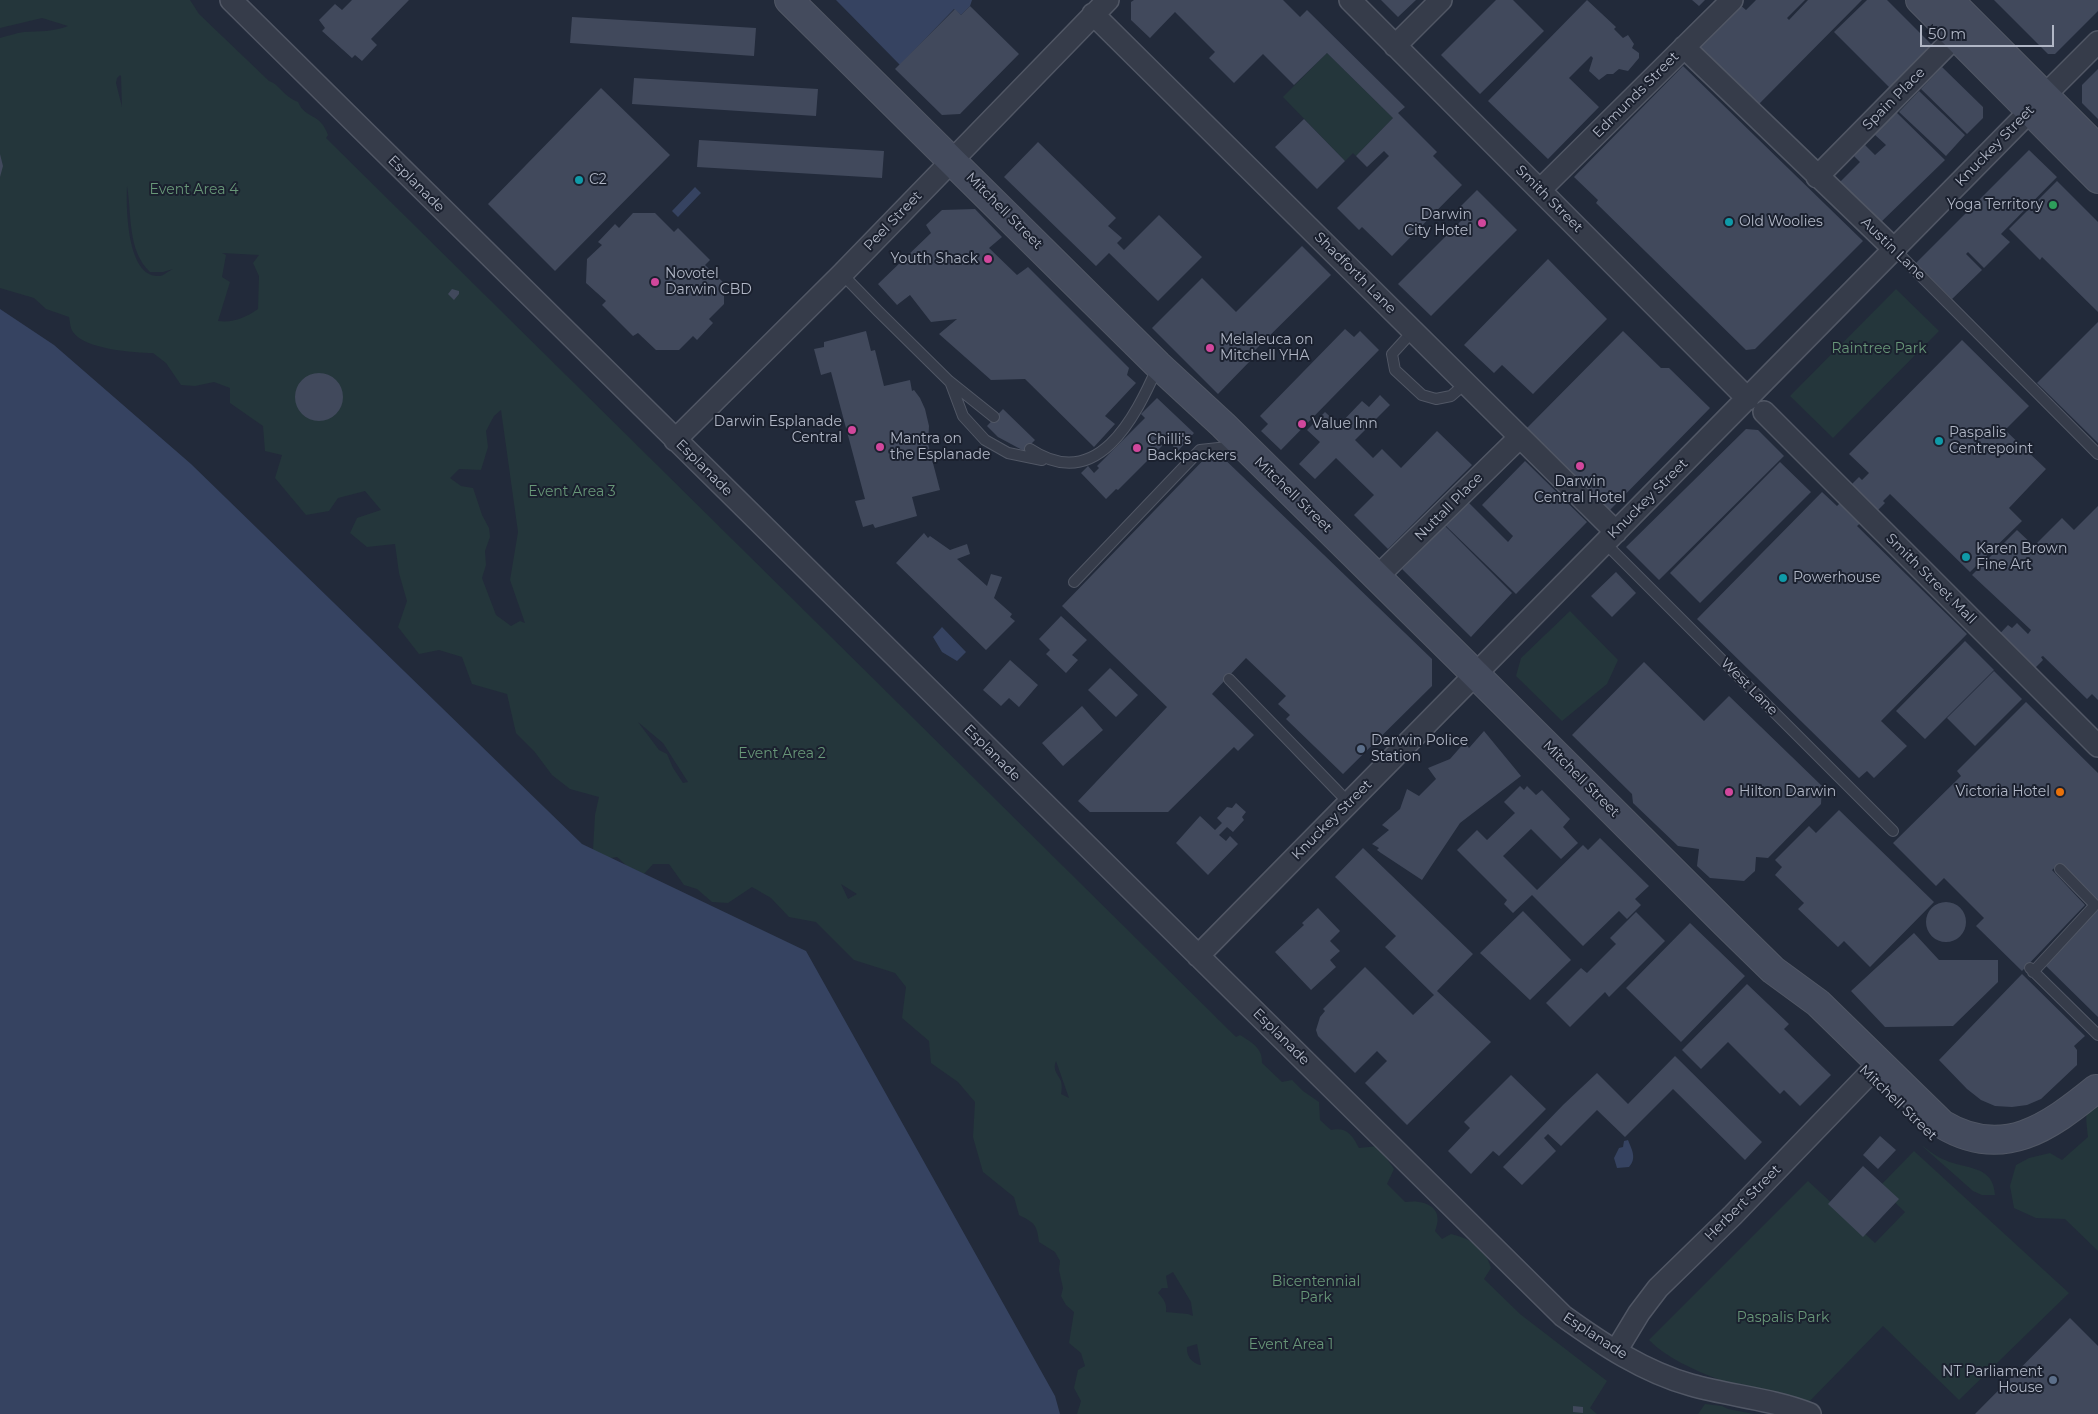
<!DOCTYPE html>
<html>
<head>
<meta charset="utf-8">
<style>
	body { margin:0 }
	#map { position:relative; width:2098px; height:1414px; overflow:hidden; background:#222a3a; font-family:Montserrat,sans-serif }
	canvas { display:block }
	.scale { position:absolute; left:1920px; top:25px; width:134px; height:22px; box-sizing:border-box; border:2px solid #b1b7c6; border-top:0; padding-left:6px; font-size:15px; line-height:18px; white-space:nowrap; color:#b1b7c6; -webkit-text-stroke:4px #1b212f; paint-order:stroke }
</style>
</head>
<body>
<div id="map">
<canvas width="2098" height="1414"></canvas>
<div class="scale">50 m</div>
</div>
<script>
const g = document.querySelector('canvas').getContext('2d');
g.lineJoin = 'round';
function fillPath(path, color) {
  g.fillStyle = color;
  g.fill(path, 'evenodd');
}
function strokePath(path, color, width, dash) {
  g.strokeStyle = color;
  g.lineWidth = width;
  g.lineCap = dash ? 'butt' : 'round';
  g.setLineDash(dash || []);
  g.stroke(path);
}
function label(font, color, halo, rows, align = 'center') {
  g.font = font + ' Montserrat,sans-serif';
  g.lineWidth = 4;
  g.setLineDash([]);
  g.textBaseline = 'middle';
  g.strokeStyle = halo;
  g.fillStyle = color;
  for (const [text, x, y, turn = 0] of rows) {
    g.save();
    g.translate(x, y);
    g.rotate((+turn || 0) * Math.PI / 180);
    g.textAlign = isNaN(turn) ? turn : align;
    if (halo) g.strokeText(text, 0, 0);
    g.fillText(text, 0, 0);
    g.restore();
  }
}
fillPath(new Path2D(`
	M0,0H190L199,14L269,81C279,84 284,97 298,102C306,120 320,112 328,135L326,138L1236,1037L1240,1035C1251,1042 1263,1048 1262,1063L1282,1082L1292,1080L1303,1091L1319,1102L1320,1120L1331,1130C1347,1127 1352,1135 1359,1148L1378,1146L1394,1169L1387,1184L1405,1202C1425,1199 1445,1207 1435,1231L1442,1239L1451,1234C1471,1239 1485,1247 1491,1268L1484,1279L1520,1314L1607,1381L1590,1408L1597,1414H1077L1081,1401L1074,1388L1078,1370L1085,1366L1081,1353L1069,1343L1074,1312L1066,1305L1061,1296L1063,1288L1059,1270L1060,1261L1055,1252L1039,1242C1037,1225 1035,1223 1019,1215L1014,1197L983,1172L973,1137L975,1102L958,1082L931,1063L929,1041L902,1018L906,987L895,973L854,960L816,922L789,917L771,898L752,887L728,903L712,902L697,889L684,885L669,864H653L644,874L627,866L617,857L605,859L593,850L595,815L599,797L570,789L552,775L534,751L516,733L507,694L472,684L462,657L439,650L419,654L398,627L407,601L399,573L395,544L367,547L350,533L357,518L381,510L365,491L338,498L329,511L306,515L275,478L282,455L265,451L263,426L230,403V388L214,382L195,386L181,385L166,363L153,353C134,353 84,349 73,332C70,328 70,321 69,317L46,309L34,298L0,288V38C8,36 16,33 24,32C39,31 53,32 68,26L42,18L0,28ZM120,75L121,76L122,107L116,83L117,78ZM127,186C132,214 127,250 150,272H163L173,269C168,271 164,276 159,276C127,278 126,208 127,186ZM222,253L259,255L253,263L259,276L258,309C245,318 233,323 218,321L230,282L222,277L226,255ZM501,410L518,532L510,580L525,623L520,621L511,626L496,615L482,578L486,565L485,551L490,537L489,528L482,515L473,488L461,486L450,478L459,469L481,470L488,447L486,431L494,416ZM638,722L663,743L688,782L683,783L673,768L667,754L659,750ZM841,884L857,894L848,899ZM1056,1061L1069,1098L1061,1094C1062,1090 1062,1085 1061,1081C1058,1074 1052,1070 1056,1061ZM1173,1272L1191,1302L1193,1316L1188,1314L1166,1312C1167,1304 1164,1299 1158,1293L1162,1288H1168L1166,1276ZM1197,1344L1201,1365H1200C1192,1363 1186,1356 1187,1347Z
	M1327,53L1393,118L1356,156L1353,153L1345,161L1283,97Z
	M1896,289L1939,331L1833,438L1790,396Z
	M1570,611L1618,660L1607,684L1562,721L1516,676L1521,658Z
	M2098,1094V1251L2065,1219L2036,1218L2014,1208L2010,1186L2016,1165L2029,1158L2050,1153L2062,1160L2088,1137C2086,1117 2083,1110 2098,1094Z
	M1921,1145C1929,1150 1936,1157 1945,1160C1966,1170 1993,1164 1995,1195H1982L1973,1191Z
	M1914,1151L2069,1293L1959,1400L1883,1326L1804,1407C1759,1392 1682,1374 1649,1340L1808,1181L1875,1243L1905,1212L1879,1187Z
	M1705,1404L1722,1406L1728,1409L1754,1414H1698Z`), '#24363b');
fillPath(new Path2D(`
	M836,0H972L970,6L961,15L954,9L900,65Z
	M695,187L701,193L678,217L672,211Z
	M0,309L54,345L191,464L582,844L806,951L1055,1396L1060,1414H0Z
	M942,627L966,652L957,661L942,652L933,637Z
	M1628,1140C1632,1150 1637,1158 1629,1167L1617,1168L1614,1158L1619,1148L1623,1147L1624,1141Z`), '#364361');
fillPath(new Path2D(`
	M352,0H409L371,39L377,45L362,61L355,55L352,58L322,31L325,28L319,20L335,4L342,10Z
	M1134,0H1283L1300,17L1307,10L1405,107L1398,113L1437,152L1433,156L1462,185L1392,256L1362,227L1359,230L1337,208L1389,156L1384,151L1367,167L1356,156L1393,118L1327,53L1294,85L1263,54L1234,83L1209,58L1215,52L1175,12L1150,38L1131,20V2Z
	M1381,0H1416L1398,17Z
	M1496,0H1513L1544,31L1480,94L1441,55Z
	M1587,0L1616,27L1614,29L1623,38L1628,35L1634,44L1632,48L1639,53V58L1628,71L1619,69L1613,74H1607L1599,80L1589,71L1593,58L1591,56L1569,78L1599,107L1548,159L1488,101Z
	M1692,0H1705L1699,6Z
	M1756,0H1805L1787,18L1789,20L1808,0H1862L1759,104L1698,45L1739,4L1746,10Z
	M1867,0H1887L1934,47L1891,89L1834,32Z
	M1994,0H2098V11L2055,54H2048Z
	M970,6L1019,54L960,114L942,115L895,69L955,9L961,15Z
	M572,17L756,28L754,56L570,43Z
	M1683,66L1863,241L1755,349L1746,350L1596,203L1598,200L1574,177Z
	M1942,67L1983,107V118L1967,134L1921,89Z
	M2098,69V119L2082,103V85Z
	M634,78L818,89L816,116L632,104Z
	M601,88L670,155L555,271L488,204Z
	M1919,91L1965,135L1946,156L1899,112Z
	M1896,112L1945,160L1879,224L1838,184L1860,162L1854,156L1865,145L1875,155L1886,145L1874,134Z
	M1304,119L1345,161L1317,189L1275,147Z
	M699,140L884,151L882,178L697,167Z
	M1038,142L1116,218L1108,226L1122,238L1117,243L1124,250L1159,215L1202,257L1158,301L1109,253L1096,266L1004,177Z
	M2029,150L2057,177L2001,234L2010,242L1984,268L1968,252L1966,254L1982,270L1952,299L1916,263Z
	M0,154L3,166L0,177Z
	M2057,181L2098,222V312L2042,257L2040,260L2009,229Z
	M1477,190L1517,230L1431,316L1398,284L1462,220L1454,213Z
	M975,209L1002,237L989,248L1017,275L1028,267L1129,368L1127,375L1136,383L1105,416L1115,424L1094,447L1025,379L991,380L939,334L957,319L931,322L910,295L897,305L878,284L931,233L926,225L942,210Z
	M633,213H655L674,232L678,228L710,260L705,265L724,283V304L709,319L713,323L697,340L693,336L679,350H656L638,333L633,336L602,305L606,301L586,283L587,259L602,245L598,242L615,224L619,228Z
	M1302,246L1331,275L1248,357L1251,360L1218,394L1152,328L1202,278L1236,312Z
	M1548,259L1607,319L1533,394L1502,365L1494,373L1464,345Z
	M452,289L459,291V294L454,300L448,294Z
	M2098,322V443L2037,383Z
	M1345,329L1354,337L1360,331L1379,350L1281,450L1261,431L1268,424L1260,416Z
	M866,331L871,351L875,350L884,386L910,380L912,391L914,390L920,398L925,409L929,426L928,444L940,490L912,497L917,516L875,528L873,524L863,527L855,501L865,499L831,372L821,375L814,349L824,347V342Z
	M1623,331L1661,368H1669L1710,408L1610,510L1526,429Z
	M1962,340L2029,406L2005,430L2046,469L2009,508L2022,521L1970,572L1890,494L1883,501L1885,503L1867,521L1865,519L1857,526L1967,634L1881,721L1907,746L1874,778L1867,771L1859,778L1697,619L1822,492L1837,506L1844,499L1840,496L1859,477L1862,480L1869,473L1849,454Z
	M295 397a24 24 0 1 1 48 0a24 24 0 1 1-48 0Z
	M1380,395L1390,405L1355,440L1373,458L1382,449L1401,468L1437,431L1472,465L1388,549L1354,515L1374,495L1336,458L1315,479L1299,464L1320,442L1307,430L1325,412L1339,425L1362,401L1369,407Z
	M1157,398L1194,433L1178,451L1165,439L1160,443L1162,446L1118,490L1116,489L1106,499L1081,473L1088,466L1094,473L1099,468L1097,466L1145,418L1141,414Z
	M1003,409L1035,440L1024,451L998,437L987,426Z
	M1746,429L1758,430L1784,456L1659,580L1626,547Z
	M1214,449L1432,659V686L1343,774L1286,719L1290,715L1278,704L1286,696L1246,658L1212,694L1254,735L1238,751L1234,747L1168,812H1090L1078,801L1167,707L1062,606Z
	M1525,461L1587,522L1516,594L1444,524L1467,501L1508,542L1513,536L1482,505Z
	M1780,462L1811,492L1700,603L1670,573Z
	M2098,506V700L2092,694L2087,699L2043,656L2041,657L2043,660L2026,677L2024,675L2018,681L1988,652L1993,647L1990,644L2008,625L2012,628L2017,623L2028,634L2031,630L1972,575L2017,530L2034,546L2062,518L2074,530Z
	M1445,526L1512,593L1471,637L1402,569Z
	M924,533L928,538L930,536L950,550L967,544L970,554L957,559L987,586L991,574L1002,577L994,598L1012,614L1010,617L1015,621L986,650L896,563Z
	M1616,572L1636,593L1612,617L1591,596Z
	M1061,616L1087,640L1072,655L1078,660L1066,673L1046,654L1050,650L1039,639Z
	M1965,641L1994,670L1925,739L1896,711Z
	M1010,660L1038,685L1019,707L1009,698L1001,706L983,690Z
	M1644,662L1704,721L1729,696L1822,786L1821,804L1768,858L1756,857L1755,871L1744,881L1710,878L1697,866L1699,849L1678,846L1633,803L1632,794L1572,735Z
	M1110,668L1138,695L1116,717L1088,690Z
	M1994,671L2022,699L1975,746L1947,718Z
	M2026,702L2098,773V904L2060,863L2052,870L2085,905L2022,971L1976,926L1984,918L1944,878L1936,886L1893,843L1961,776L1957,771Z
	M1082,706L1103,730L1063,766L1042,743Z
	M1484,731L1521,776L1460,823L1422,880L1381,853L1377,850L1379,848L1372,844L1389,830L1382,825L1400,809L1407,789L1419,796L1436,779L1428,768L1450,759L1465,742L1469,748Z
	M1520,786L1524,790L1527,786L1536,795L1542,790L1570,819L1563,827L1578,843L1561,859L1531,829L1503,856L1537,890L1583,845L1588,850L1600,838L1649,886L1635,899L1641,905L1627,919L1619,911L1583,946L1532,895L1513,913L1504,904L1507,900L1457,850L1477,830L1487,840L1515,813L1504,802Z
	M1236,803L1246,812L1242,817L1244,820L1233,832L1227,827L1219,835L1226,841L1230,836L1238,844L1208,875L1176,843L1200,816L1215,830L1222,823L1217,818L1227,807L1232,808Z
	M1839,810L1934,902L1870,967L1844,941L1838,947L1798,909L1804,903L1775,875L1782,867L1775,860L1809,826L1816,833Z
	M1363,848L1473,954L1437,991L1491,1042L1407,1125L1365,1083L1387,1061L1377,1051L1355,1073L1318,1036L1316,1030L1320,1017L1325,1011L1323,1009L1365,967L1413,1015L1434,995L1385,947L1396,936L1335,877Z
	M1926 922a20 20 0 1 1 40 0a20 20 0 1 1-40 0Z
	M1318,908L1340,931L1330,941L1340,951L1330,960L1336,967L1311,990L1275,952L1304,925L1302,923Z
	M2098,909V1017L2045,965Z
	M1523,911L1571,960L1530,1000L1480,953Z
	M1636,912L1665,941L1609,997L1605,992L1570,1027L1546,1003L1581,968L1587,973L1616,944L1610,938Z
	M1690,923L1745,976L1681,1042L1626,988Z
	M1914,933L1939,960H1998V982L1953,1026L1885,1027L1851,991Z
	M2022,974L2085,1036L2074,1046L2077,1050V1065L2041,1099L2027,1105L2012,1107L1995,1106L1981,1100L1967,1089L1939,1060Z
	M1747,984L1789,1024L1784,1029L1831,1075L1800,1106L1784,1090L1780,1094L1728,1042L1701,1069L1682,1050Z
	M1675,1056L1762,1142L1745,1160L1673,1089L1625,1137L1597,1110L1561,1146L1548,1134L1544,1138L1556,1151L1522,1185L1503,1167L1563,1105L1597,1073L1628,1104Z
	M1511,1075L1546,1109L1499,1156L1493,1151L1471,1174L1448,1151L1470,1128L1464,1122Z
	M1880,1136L1896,1150L1878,1169L1863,1155Z
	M1863,1166L1899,1199L1863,1237L1828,1204Z
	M2070,1318L2098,1346V1414H1975Z
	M1573,1406L1583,1407V1413L1573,1412Z`), '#41495c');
const lane = new Path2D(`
	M1895,250L2098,454
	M842,274L878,311L949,381L994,417
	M1413,331L1392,354L1395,370L1422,395L1436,399L1451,396L1466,383
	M951,384L963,416L985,440L1008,453L1042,460
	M1030,449C1097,494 1135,418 1158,366
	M1605,543L1893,831
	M1074,582L1200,450L1237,446
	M1229,679L1349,803
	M2030,968L2098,1035
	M2033,972L2095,905L2060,869`);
const street = new Path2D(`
	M231,0L1563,1316C1602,1344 1644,1372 1691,1385C1730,1396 1772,1399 1810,1414
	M1350,0L1748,399
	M1093,14L1616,532
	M1395,46L1441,0
	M1684,47L1895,250
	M2044,96L2098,42
	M1817,177L1956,36
	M1540,190L1732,0
	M1764,412L2098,746
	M675,440L842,274L1108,0
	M1377,577L1520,437
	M1198,956L2030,111
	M1616,1351L1639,1313L1658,1288L1733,1215L1868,1075`);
const secondary = new Path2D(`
	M789,0L1158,365L1223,425L1456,655L1726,924L1773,970L1818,1003L1942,1124C2003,1161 2049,1127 2096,1089
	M1920,0L2098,179
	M1949,0L2098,149`);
strokePath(lane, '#515765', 12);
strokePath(street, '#515765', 24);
strokePath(secondary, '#515765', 30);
strokePath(lane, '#363c4a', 10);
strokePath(street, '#363c4a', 21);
strokePath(secondary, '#444b5d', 28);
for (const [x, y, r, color] of [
	[579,180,5,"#0f9aa8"],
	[2053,205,5,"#2e9e5b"],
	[1729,222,5,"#0f9aa8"],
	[1482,223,5,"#d1479c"],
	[988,259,5,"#d1479c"],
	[655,282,5,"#d1479c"],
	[1210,348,5,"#d1479c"],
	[1302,424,5,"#d1479c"],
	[852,430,5,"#d1479c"],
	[1939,441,5,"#0f9aa8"],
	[880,447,5,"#d1479c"],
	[1137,448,5,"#d1479c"],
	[1580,466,5,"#d1479c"],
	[1966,557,5,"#0f9aa8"],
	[1783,578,5,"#0f9aa8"],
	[1361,749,5,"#5c6f8a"],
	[1729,792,5,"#d1479c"],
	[2060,792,5,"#e8710a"],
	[2053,1380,5,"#5c6f8a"]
]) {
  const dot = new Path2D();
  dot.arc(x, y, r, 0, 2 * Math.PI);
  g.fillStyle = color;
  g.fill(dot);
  strokePath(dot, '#1b212f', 2);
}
label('14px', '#b1b7c6', '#1b212f', [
	["Edmunds Street",1636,95,-45],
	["Spain Place",1894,99,-45],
	["Knuckey Street",1995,146,-46],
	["Esplanade",416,184,45],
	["Smith Street",1549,199,45],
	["Mitchell Street",1004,211,45],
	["Peel Street",893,221,-46],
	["Austin Lane",1893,249,44],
	["Shadforth Lane",1355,273,45],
	["Esplanade",704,468,45],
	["Mitchell Street",1293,495,44],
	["Knuckey Street",1648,499,-45],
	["Nuttall Place",1449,507,-45],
	["Smith Street Mall",1931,579,45],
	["West Lane",1749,687,45],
	["Esplanade",992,753,45],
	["Mitchell Street",1581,779,45],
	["Knuckey Street",1332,820,-45],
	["Esplanade",1281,1037,45],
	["Mitchell Street",1898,1103,44],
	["Herbert Street",1743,1203,-45],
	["Esplanade",1595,1336,33]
]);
label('14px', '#b1b7c6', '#1b212f', [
	["C2",589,180],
	["Yoga Territory",2043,205,"right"],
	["Darwin",1472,215,"right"],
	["City Hotel",1472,231,"right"],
	["Old Woolies",1739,222],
	["Youth Shack",978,259,"right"],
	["Novotel",665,274],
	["Darwin CBD",665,290],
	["Melaleuca on",1220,340],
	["Mitchell YHA",1220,356],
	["Darwin Esplanade",842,422,"right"],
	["Central",842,438,"right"],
	["Value Inn",1312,424],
	["Paspalis",1949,433],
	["Centrepoint",1949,449],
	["Mantra on",890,439],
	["the Esplanade",890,455],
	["Chilli's",1147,440],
	["Backpackers",1147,456],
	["Darwin",1580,482,"center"],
	["Central Hotel",1580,498,"center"],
	["Karen Brown",1976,549],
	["Fine Art",1976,565],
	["Powerhouse",1793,578],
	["Darwin Police",1371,741],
	["Station",1371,757],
	["Hilton Darwin",1739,792],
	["Victoria Hotel",2050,792,"right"],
	["NT Parliament",2043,1372,"right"],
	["House",2043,1388,"right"]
], 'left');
label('14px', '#689778', '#1b212f', [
	["Event Area 4",194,190],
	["Raintree Park",1879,349],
	["Event Area 3",572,492],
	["Event Area 2",782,754],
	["Bicentennial",1316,1282],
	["Park",1316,1298],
	["Paspalis Park",1783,1318],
	["Event Area 1",1291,1345]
]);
</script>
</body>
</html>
